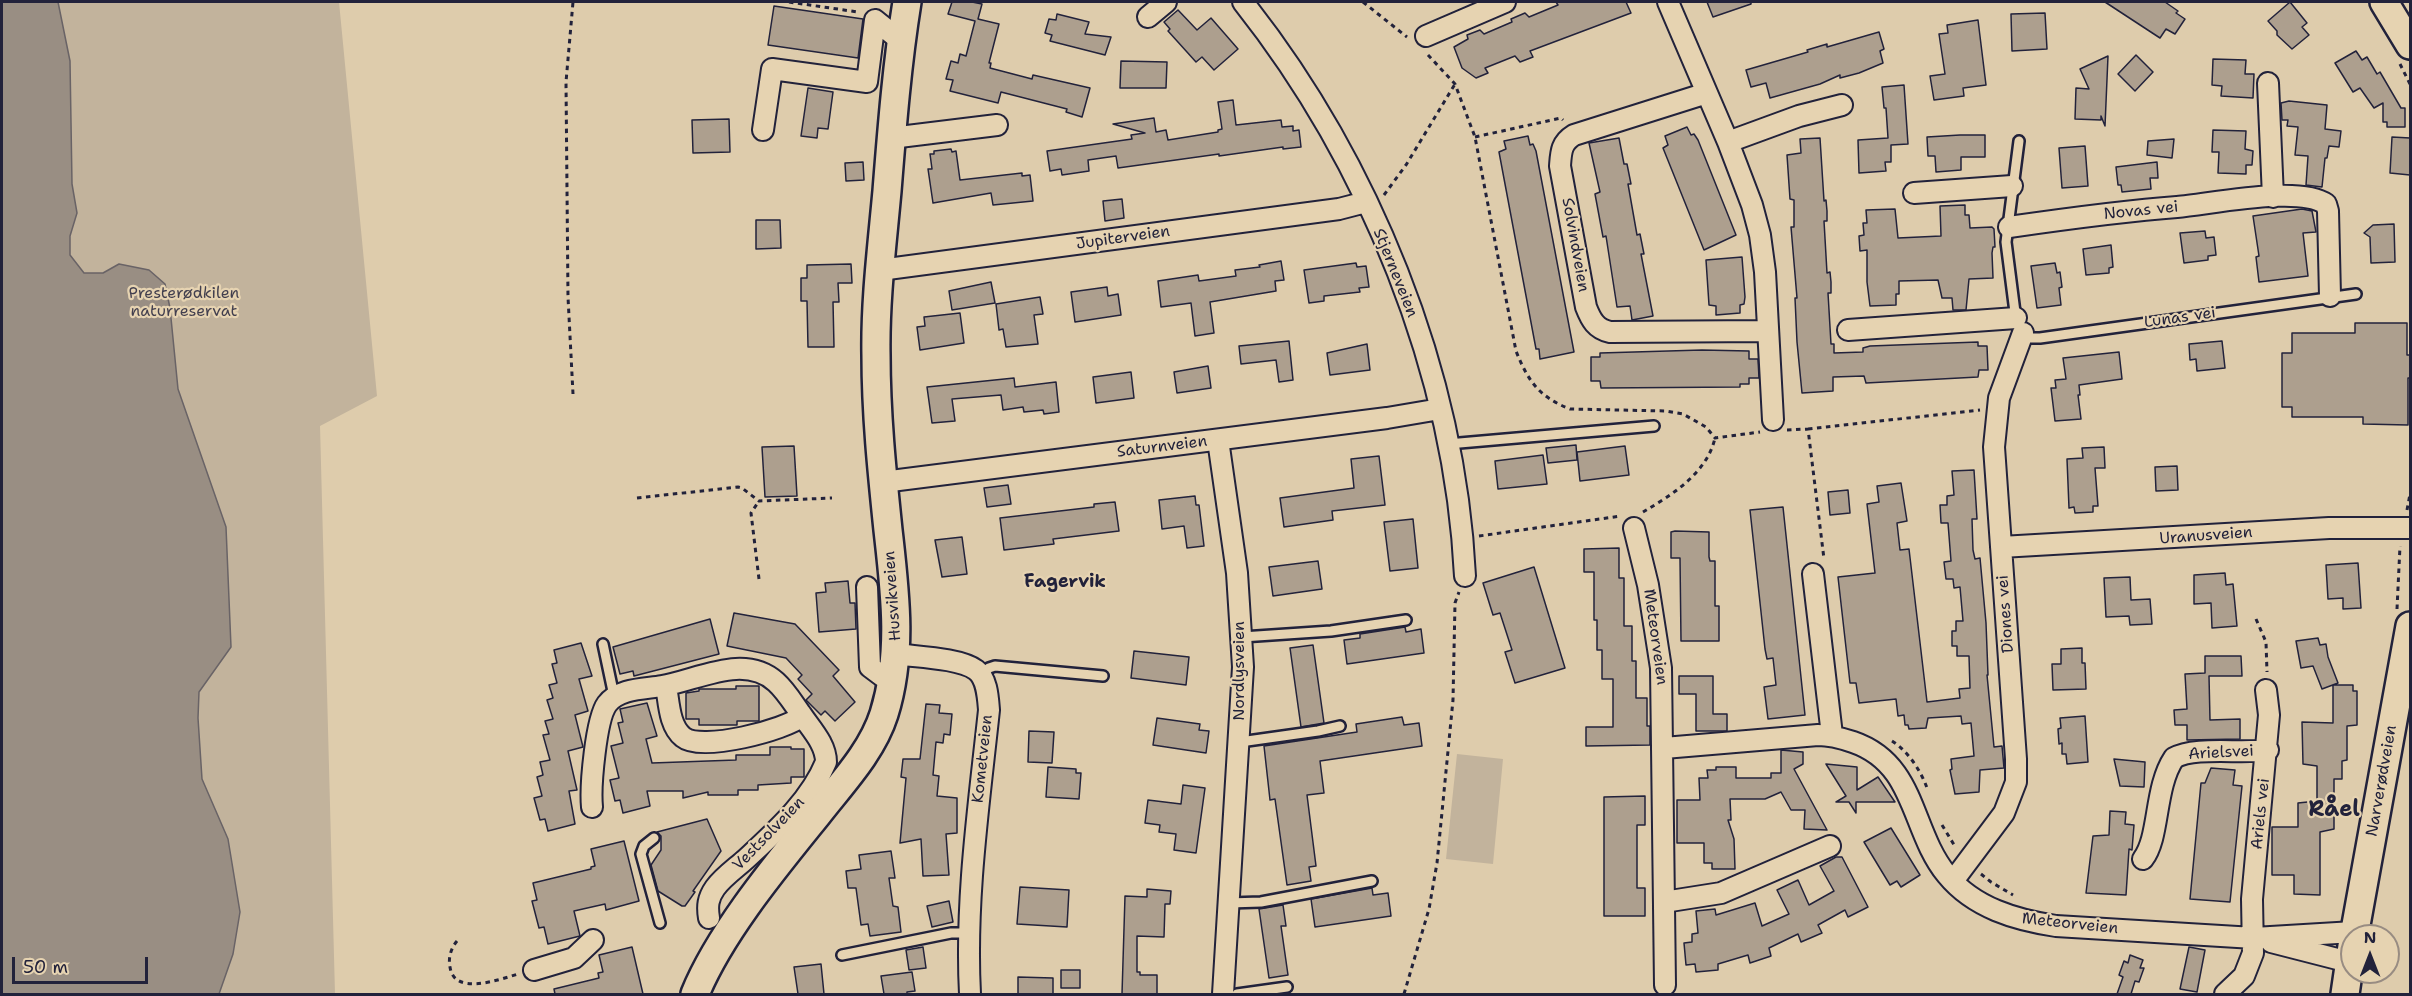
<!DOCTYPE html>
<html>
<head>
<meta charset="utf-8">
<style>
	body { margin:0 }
	#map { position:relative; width:2412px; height:996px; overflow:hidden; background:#deccac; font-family:"Shantell Sans",sans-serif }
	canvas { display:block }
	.frame { position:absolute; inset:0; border:3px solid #22223b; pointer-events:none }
	.north { position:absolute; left:2340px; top:924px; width:60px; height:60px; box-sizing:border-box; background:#e6d3b1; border:2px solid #988c82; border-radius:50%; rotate:0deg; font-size:16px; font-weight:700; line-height:24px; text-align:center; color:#22223b }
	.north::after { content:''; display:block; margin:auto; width:21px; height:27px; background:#22223b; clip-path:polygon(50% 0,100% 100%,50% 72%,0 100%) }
	.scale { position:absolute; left:12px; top:957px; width:136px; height:27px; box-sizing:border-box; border:3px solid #22223b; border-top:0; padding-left:8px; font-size:18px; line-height:21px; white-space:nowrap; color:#22223b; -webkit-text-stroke:4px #e6d3b1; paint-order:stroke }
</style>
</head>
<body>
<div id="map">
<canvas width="2412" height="996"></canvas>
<div class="frame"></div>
<div class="north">N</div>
<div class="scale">50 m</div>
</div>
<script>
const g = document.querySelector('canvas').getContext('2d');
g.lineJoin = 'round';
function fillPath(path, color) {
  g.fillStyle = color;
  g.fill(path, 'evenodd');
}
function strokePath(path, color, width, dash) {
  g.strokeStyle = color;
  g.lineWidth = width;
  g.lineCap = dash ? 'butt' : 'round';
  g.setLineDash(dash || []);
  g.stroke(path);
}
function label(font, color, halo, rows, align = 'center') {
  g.font = font + ' "Shantell Sans",sans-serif';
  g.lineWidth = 4.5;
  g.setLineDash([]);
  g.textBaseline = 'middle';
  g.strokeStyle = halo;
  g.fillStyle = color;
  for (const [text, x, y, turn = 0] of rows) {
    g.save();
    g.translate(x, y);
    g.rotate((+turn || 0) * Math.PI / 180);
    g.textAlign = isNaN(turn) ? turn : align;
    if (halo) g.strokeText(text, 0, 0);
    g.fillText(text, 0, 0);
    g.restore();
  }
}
fillPath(new Path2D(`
	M2,2H339L377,396L320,426L335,994H2Z
	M1457,754L1503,759L1493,864L1446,859Z`), '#c2b39c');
const water = new Path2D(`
	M2,2H58L70,61L72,184L77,213L70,236V255L84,273H103L119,264L149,270L165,284L170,308L178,389L226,527L231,647L199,692L198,718L202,779L228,839L240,912L233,954L219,994H2Z`);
fillPath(water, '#998e83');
strokePath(water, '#696366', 1.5);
const building = new Path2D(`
	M952,2H972L982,4L978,19L999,24L989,63H991L990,68L1032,79L1033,75L1090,88L1082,117L1066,112L1067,109L1001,92L998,103L950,91L953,80L946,79L951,61L958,63L960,54L966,56L975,21L948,14Z
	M1556,2H1626L1631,13L1530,51L1533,57L1520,62L1515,56L1485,68L1488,73L1476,78L1462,68L1454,47L1468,39L1467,35L1480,30L1484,34L1512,22L1511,19L1525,13L1529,17L1558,5Z
	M1707,2H1751V4L1713,17Z
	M2105,2H2165L2178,11L2176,13L2185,19L2175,34L2166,29L2160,38Z
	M2290,2L2307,23L2302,27L2309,35L2292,49L2277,35V31L2268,21Z
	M774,6L863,19L858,58L768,45Z
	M1178,10L1197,30L1211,18L1238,49L1214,70L1202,57L1196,62L1168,31L1170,29L1164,22Z
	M2045,13L2047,49L2012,51L2011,14Z
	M1057,14L1089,22L1085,34L1111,37L1105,55L1050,41L1052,35L1045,33L1049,19L1056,20Z
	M1978,20L1986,85L1963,88L1964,96L1934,100L1930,76L1945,74L1939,34L1948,33L1947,25Z
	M1879,32L1884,49L1880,51L1883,63L1859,73L1840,78V75L1820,84L1770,98L1766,83L1751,87L1746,70L1808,52L1807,50L1827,44V47Z
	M2356,51L2362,60L2367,57L2377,74L2380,72L2401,108H2405V127H2387V122H2383V103L2374,108L2360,88L2353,92L2335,63Z
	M2136,55L2153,72L2135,91L2118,74Z
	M2108,56L2105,126L2101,116V120L2075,119L2076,88L2089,89L2080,69Z
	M2213,59L2246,60L2245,74H2254L2253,98L2221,96L2222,86L2212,85Z
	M1121,61L1167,62L1166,88H1120Z
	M1904,85L1908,144L1891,145V162H1885L1886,171L1859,173L1858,140L1888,138L1886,108H1884L1882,87Z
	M808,88L833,92L828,129L818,128L817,138L801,136Z
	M1233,100L1236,125L1281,120L1282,127L1293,126V131L1299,130L1301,147L1283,149V147L1219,156V154L1118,168L1116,156L1088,160L1089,171L1062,175L1061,169L1050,171L1047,151L1132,139L1131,135L1145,133L1113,124L1154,118L1156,132L1166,130L1168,140L1218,132V130L1222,129L1218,102Z
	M2289,101L2327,105L2325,129L2341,131L2339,147L2329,146L2327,158H2325L2322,187L2306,185L2308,156L2295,155L2298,127L2287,126L2288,120H2282L2281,103Z
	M729,119L730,152L693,153L692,120Z
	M1687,127L1691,135L1694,134L1698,140L1736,235L1704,250L1663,148L1668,145L1665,136Z
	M2213,130L2246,131L2245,149L2253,151L2252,165H2246V174L2218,173L2219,152H2212Z
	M1960,135H1985V157H1961V170L1936,172L1935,156H1928L1927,137Z
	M1528,136L1530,145L1533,144L1536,151L1574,352L1540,359L1539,349H1536L1499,152L1506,149L1504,141Z
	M2392,137L2410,138V175L2390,173Z
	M1619,138L1624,164H1627L1631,184H1628L1637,235L1640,234L1644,254H1641L1653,316L1632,320L1630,306L1617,307L1606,236L1603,237L1595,194L1600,192L1589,143Z
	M1820,138L1824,201L1826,200L1827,211V221H1824L1827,273L1830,272L1831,282V293H1828L1831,344H1834V353L1863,352V348L1870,346L1978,342V346H1987L1988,370H1979L1978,377L1866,383L1864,376L1833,377V391L1802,393L1797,342L1795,298H1797L1791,227H1794V200L1790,199L1787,155L1801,153L1800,139Z
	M2174,139L2172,158L2147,155L2148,141Z
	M2085,146L2088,186L2062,188L2059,148Z
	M951,149L952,152L956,151L960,180L1022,173V176L1030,175L1033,201L993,205L991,193L933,203L928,169H932L930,154H934V151Z
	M863,162L864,180L846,181L845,163Z
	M2157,162L2158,178H2150L2151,189L2122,192L2121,185H2118L2116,167Z
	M1122,199L1124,218L1105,221L1103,201Z
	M1965,205V215H1969L1970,228L1992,227L1994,229L1995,247H1993L1992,253L1993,278L1969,279L1966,310H1953L1952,298H1942L1938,280L1899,281V294H1896V305L1870,306L1867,282V250L1860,251L1859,236L1864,235L1863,223H1867L1866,210L1895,209L1898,238L1941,236L1940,206Z
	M2302,209L2312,211L2316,232L2303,233L2308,276L2259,282L2256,257L2259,256L2253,216Z
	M756,220H780L781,248L756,249Z
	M2394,224L2395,262L2371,263L2370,237L2364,233L2373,225Z
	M2205,231L2206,238L2214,237L2216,255L2208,256V260L2184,263L2180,233Z
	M2111,245L2113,267L2109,268V273L2086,275L2083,249Z
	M1742,257L1745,297L1744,304L1740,305V313L1716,315V306L1709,305L1706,260Z
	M1281,261L1284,280L1275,281L1276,291L1210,302L1214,333L1195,336L1191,303L1161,307L1158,281L1198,275L1199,281L1236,276L1235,270L1260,267L1259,265Z
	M1356,263L1357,267L1366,266L1369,287L1359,288L1360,292L1324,296V301L1309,303L1304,270Z
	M2055,263L2057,273L2060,272L2062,287L2059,288L2061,305L2037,308L2031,266Z
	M851,264L852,283H838L839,302H833L834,347H808L807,301H801V278H807V265Z
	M991,282L995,303L952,310L949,291Z
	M1107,287L1108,296L1118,294L1121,315L1075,322L1071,292Z
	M1040,297L1043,314L1034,315L1038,344L1006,347L1003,329L999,330L996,304Z
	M960,313L964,343L920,350L917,327L925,326L924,317Z
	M2355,323H2407V355H2410V378H2408V425L2363,424V417H2292V407H2282V353H2292V333H2355Z
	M1289,341L1293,380L1279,382L1276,360L1241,364L1239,346Z
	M2222,341L2225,368L2197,371L2196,359L2190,360L2189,344Z
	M1367,344L1370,370L1330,375L1327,353Z
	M1702,350L1749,351V359H1758L1759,378H1749V384H1740V387L1601,388L1600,381H1591V357H1600V353Z
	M2119,352L2122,379L2079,385L2080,395H2078L2081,419L2055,421L2051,388H2056L2055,380L2066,379L2063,358Z
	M1208,366L1211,388L1177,393L1174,372Z
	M1131,372L1134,398L1096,403L1093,377Z
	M1014,378L1015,387L1056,382L1059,412L1044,414L1043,410L1024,412L1023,407L1003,410L1001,395L952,399L955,421L932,423L927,387Z
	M1576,445L1577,460L1548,463L1546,448Z
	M794,446L797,496L765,497L762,447Z
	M1625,446L1629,475L1580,481L1577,452Z
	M2104,447L2105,468H2095L2098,506H2093V512L2075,513L2074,507L2069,508L2067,459L2083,458L2082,448Z
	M1543,455L1547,484L1498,489L1495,461Z
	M1379,456L1385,505L1332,511L1333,520L1284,527L1280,498L1354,488L1351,459Z
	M2177,466L2178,490L2156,491L2155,467Z
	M1974,470L1977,519H1972L1973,550L1975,559L1980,558L1986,623L1988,675H1987L1994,747L2002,746L2004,768L1980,770L1979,792L1955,794L1950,770L1952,769L1951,759L1974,756L1971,723L1962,724L1961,716L1928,718L1926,728L1909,729L1908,725H1905L1904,715L1898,716L1896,699L1859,703L1856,683H1850L1838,577L1875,573L1867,504L1879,502L1877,486L1901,483L1907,521L1897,523L1900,550L1909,549L1927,702L1960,698L1959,689L1970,688L1969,656H1957V646H1952V631H1956V621H1963L1960,587L1954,588L1953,579H1946L1944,562L1951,561L1948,523H1941L1940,505H1947V496L1954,495L1952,471Z
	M1008,485L1011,504L987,507L984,488Z
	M1848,490L1850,513L1830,515L1828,492Z
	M1195,496L1196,505H1199L1204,546L1187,548L1184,526L1162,529L1159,500Z
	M1115,502L1119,531L1053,539L1054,544L1004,550L1000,518L1094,507V504Z
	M1783,507L1805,715L1768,719L1764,687L1776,685L1773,658L1767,659L1765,649L1750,510Z
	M1413,519L1418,568L1390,571L1384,522Z
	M1675,531L1709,532V557L1710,561H1715V606H1719V641H1681L1680,558H1671V532Z
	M962,537L967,574L942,577L935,540Z
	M1619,548V578H1624V626H1632V661H1636V698H1647V726H1650V745L1586,746V727H1613V679H1602V650H1597V620H1594V572H1584V549Z
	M1318,561L1322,589L1273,596L1269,567Z
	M2358,563L2361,608L2343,609V598L2328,599L2326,565Z
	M1534,567L1565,668L1515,683L1505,652L1512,650L1500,613L1493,615L1483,583Z
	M2225,573L2226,585L2233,584L2237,626L2212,628L2211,603L2194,604V575Z
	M2130,577L2131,600L2150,599L2152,624L2130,625L2129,616L2106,617L2104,578Z
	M848,581L850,603H855L856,629L819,632L816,593L826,592L825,583Z
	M734,613L795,624L839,670L833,676L855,702L835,721L825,711L821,715L806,700L812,694L798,679L802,675L786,658L727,646Z
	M710,619L719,654L634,676L633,671L620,674L613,647Z
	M1405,627L1406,632L1421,629L1424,653L1347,664L1344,640L1360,638V634Z
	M2318,638L2320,645L2326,644L2328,657L2338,683L2322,689L2313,666L2301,668L2296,641Z
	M581,643L592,676L579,679L588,711L575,715L583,747L568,751L577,790L569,791L575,824L548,831L545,819L540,820L534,798L542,796L537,777L543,775L540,762L550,760L543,735L549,734L545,721L553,719L547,700L553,698L549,685L557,683L552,664L557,663L554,650Z
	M1313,645L1324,723L1301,727L1290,648Z
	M2082,648V663H2085L2086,689L2053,690L2052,664H2061V649Z
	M1134,651L1189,657L1186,685L1131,678Z
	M2205,656H2241L2242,676H2209L2210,720L2240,719V739L2187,740V725H2175L2174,710L2187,709L2185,674L2205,673Z
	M1679,676H1713V714H1727V731H1696V694H1679Z
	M2333,685H2353V691H2357V725L2347,726V760L2342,761V779H2334V829L2320,832V895L2294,894V875H2272V827H2298V803L2317,801V766L2303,764L2302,722L2333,723Z
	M736,686H759V721H737V725H699V719H686V693L699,691V689H736Z
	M647,703L657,736L646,739L652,763L736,760V755H770V747H791V749H804V777H791V783L758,785V790H738V795H708V792L683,798V791H647L650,806L623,813L620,800L615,801L610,780L619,778L611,746L623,743L618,723L623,722L620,709Z
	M926,704L940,705L939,713L952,714L950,735L944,734L943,743L936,742L933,775L939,776L937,796L957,798V833L946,834L949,875L923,876L921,839L900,843L906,778L901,777L903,759H920Z
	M2085,716L2088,762L2067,764L2066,754H2062V743L2059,744L2058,729L2061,728L2060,718Z
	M1402,717L1404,725L1419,723L1422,746L1320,761L1324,793L1307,795L1316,866L1309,867L1311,881L1287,885L1275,799L1270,800L1264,746L1357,732L1356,724Z
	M1157,718L1200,724L1199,730L1209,731L1206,753L1153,745Z
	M1029,731L1054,732L1052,763L1028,762Z
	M1781,750L1803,752V764L1794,769L1827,830L1804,829L1805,810H1791L1781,792L1765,799H1730L1731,820H1728L1734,839L1735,869H1712V863H1704V843H1677V800H1700L1699,778H1708L1707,770H1716V767H1736V778H1771V773H1781Z
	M2114,759L2145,762L2144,787L2120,786Z
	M1826,764L1857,767V790L1878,777L1895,802H1856V813L1849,802H1836L1846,796Z
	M1048,767L1076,769V773H1081L1079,799L1046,797Z
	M2211,768L2235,770L2233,785L2242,786L2230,902L2190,899L2201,783H2205Z
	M1183,785L1205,788L1196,853L1174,850L1176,834L1159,832L1160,825L1145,823L1148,800L1181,804Z
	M1645,796V825H1637V888H1645V916H1604V797Z
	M2110,811L2126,812L2125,824L2134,825L2132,850L2129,849L2126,895L2086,893L2093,836L2109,835Z
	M707,819L721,851L693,891L695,892L685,906H682L658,891L651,865L661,850V836L657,832Z
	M1891,828L1920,875L1901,887L1897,881L1890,885L1864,842Z
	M624,841L639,901L606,910L605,904L574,911L580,936L548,944L544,927L539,928L532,901L537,900L533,883L591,869V867L595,866L591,849Z
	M891,851L895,878H889L893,906L898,907L901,932L870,936L868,924L861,925L856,888H848L846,871L861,869L859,855Z
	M1836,857H1842L1868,907L1848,917L1845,910L1818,925L1822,933L1801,942L1798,934L1769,948L1771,956L1750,963L1748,955L1718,964V970L1696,972L1695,964L1686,965L1684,943L1692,942V934L1698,933L1696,911L1715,909L1716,915L1755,903L1762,926L1789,914L1777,890L1798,880L1809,905L1834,891L1820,866Z
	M1020,887L1069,890L1067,927L1017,924Z
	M1372,888L1373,895L1388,893L1391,916L1315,927L1311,899Z
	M1147,889L1171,891L1170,904H1165L1164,937L1137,936V972H1140V975H1157V994H1122L1125,896L1147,897Z
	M949,901L953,922L932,927L927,906Z
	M1283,905L1286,926H1281L1288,975L1269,978L1259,909Z
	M632,947L643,994H555L554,989L599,978L598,973L603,972L599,955Z
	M923,947L926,968L909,970L906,950Z
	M2189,947L2205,950L2197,992L2180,989Z
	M2130,955L2143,960L2140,968H2144L2139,982L2135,981L2131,994H2117L2123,977L2119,975L2124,961L2128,963Z
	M821,964L824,994H798L794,967Z
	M1061,970H1080V988H1061Z
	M912,972L915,991L907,992V994H884L881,976Z
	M1018,977L1053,978V994H1018Z`);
fillPath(building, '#ad9f8e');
strokePath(building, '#22223b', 1.5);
const lane = new Path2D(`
	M2016,320L2006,242L2019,141
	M2022,332L2031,338H2040L2356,294
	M1448,444L1654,426
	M1242,637L1331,631L1406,620
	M603,644L614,696
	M981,675L989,668L995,666L1103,676
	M1240,742L1318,731L1340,726
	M654,838L644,846L641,854L660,923
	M1229,903L1261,902L1372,881
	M842,955L951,933H969
	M1237,994L1287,987`);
const street = new Path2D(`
	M1243,2C1369,161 1455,371 1465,576
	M1668,2L1728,142L1752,205L1760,235L1765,272L1773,420
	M1148,17L1166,2
	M1426,36L1505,2
	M2268,83L2273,197
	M1707,93L1574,135C1561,143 1561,152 1560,166L1586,307C1591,320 1596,329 1610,332L1767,331
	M763,130L772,69L867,82L875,20L901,41
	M891,138L997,125
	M1728,142L1799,116L1842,105
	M1914,193L2012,186
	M2009,227C2065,219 2121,211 2177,207C2212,204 2299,185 2326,204L2328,211L2330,296
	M880,270L1339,209L1366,202
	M1848,330L2016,318
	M1218,440L1237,573L1243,667L1223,994
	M883,482L1387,418L1440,409
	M1634,528L1648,585L1661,668L1665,985
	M2001,547L2329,528H2410
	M1813,574L1832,735
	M867,587L870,667L882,676L893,680
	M896,654C917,657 960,658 976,670C987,678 988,697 989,710C979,804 965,900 970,994
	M666,686C669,702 669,726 683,737C701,752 786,730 802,716
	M1664,748L1818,735C1831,735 1841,738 1853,742C1917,764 1910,830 1947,875C1974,908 2016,920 2056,926L2254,938L2354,932
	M592,807C590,786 596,719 607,704C619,688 645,689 662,686C698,680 744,653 776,682C786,691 793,703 801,714C811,729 826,744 826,762C810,801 776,831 746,859C736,868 723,877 715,888C708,898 707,906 709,918
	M2143,859C2160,837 2154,788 2174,758C2195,746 2241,754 2268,750
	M1953,881L2004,813L2016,782V759L1994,447L1999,398L2023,333
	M1664,902L1721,893L1830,846
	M2271,942L2349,962
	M534,970L574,958L593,940
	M2225,994L2244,976L2253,953L2252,899L2269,715L2266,690`);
const secondary = new Path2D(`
	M2384,2L2410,45
	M2354,936L2410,626
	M695,994C720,933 775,867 817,815C841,784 872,752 884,714C903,653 895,592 888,530C882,472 876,414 876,355C875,301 882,246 887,191C892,128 897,64 907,2
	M2345,994L2352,946`);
strokePath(lane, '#22223b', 14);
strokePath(street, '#22223b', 24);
strokePath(secondary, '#22223b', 32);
strokePath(new Path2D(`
	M789,2L858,12
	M1363,2L1407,37
	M1428,55L1455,84L1475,137L1516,351C1528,381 1539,397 1570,409L1666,411L1683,414L1706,427L1715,438L1760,432
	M2400,64L2410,84
	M1475,137L1561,118L1563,120
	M1384,195L1406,165L1455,84
	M573,394L568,297L566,82L573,2
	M2409,426H2410
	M1808,429L1980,410
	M1787,430L1808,429L1824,559
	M637,498L738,487L742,488L759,501L832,498
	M2407,510L2410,494
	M1643,512C1672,495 1707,473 1715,438
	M1479,536L1621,516
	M759,579L751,513L759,501
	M2397,609L2400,546
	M2256,619L2266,642L2267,672
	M1892,741C1908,751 1921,771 1927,788
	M1942,825L1956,848
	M1981,874L1991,882L2013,895
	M457,941C451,948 448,958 450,967C454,996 498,980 518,974
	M1404,994L1429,909L1437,863L1453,700L1455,603L1459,592`), '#22223b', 3, [4.5, 4.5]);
strokePath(lane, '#e6d3b1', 9);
strokePath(street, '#e6d3b1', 20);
strokePath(secondary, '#e6d3b1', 27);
label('16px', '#22223b', '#e6d3b1', [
	["Novas vei",2141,211,-6],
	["Jupiterveien",1123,238,-8],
	["Solvindveien",1575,245,80],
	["Stjerneveien",1395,273,68],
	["Lunas vei",2180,318,-8],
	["Saturnveien",1162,447,-7],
	["Uranusveien",2206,536,-4],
	["Husvikveien",893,596,-94],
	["Diones vei",2006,614,-94],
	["Meteorveien",1655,637,82],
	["Nordlysveien",1240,671,-90],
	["Arielsvei",2221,753,-3],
	["Kometveien",983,759,-84],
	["Narverødveien",2382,781,-80],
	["Ariels vei",2261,814,-84],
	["Vestsolveien",769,834,-46],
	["Meteorveien",2070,924,6]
]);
label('16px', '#423f4e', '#e6d3b1', [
	["Presterødkilen",184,294],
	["naturreservat",184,312]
]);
label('bold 18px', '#22223b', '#e6d3b1', [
	["Fagervik",1065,582]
]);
label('bold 22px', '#22223b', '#e6d3b1', [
	["Råel",2334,810]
]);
</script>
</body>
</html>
